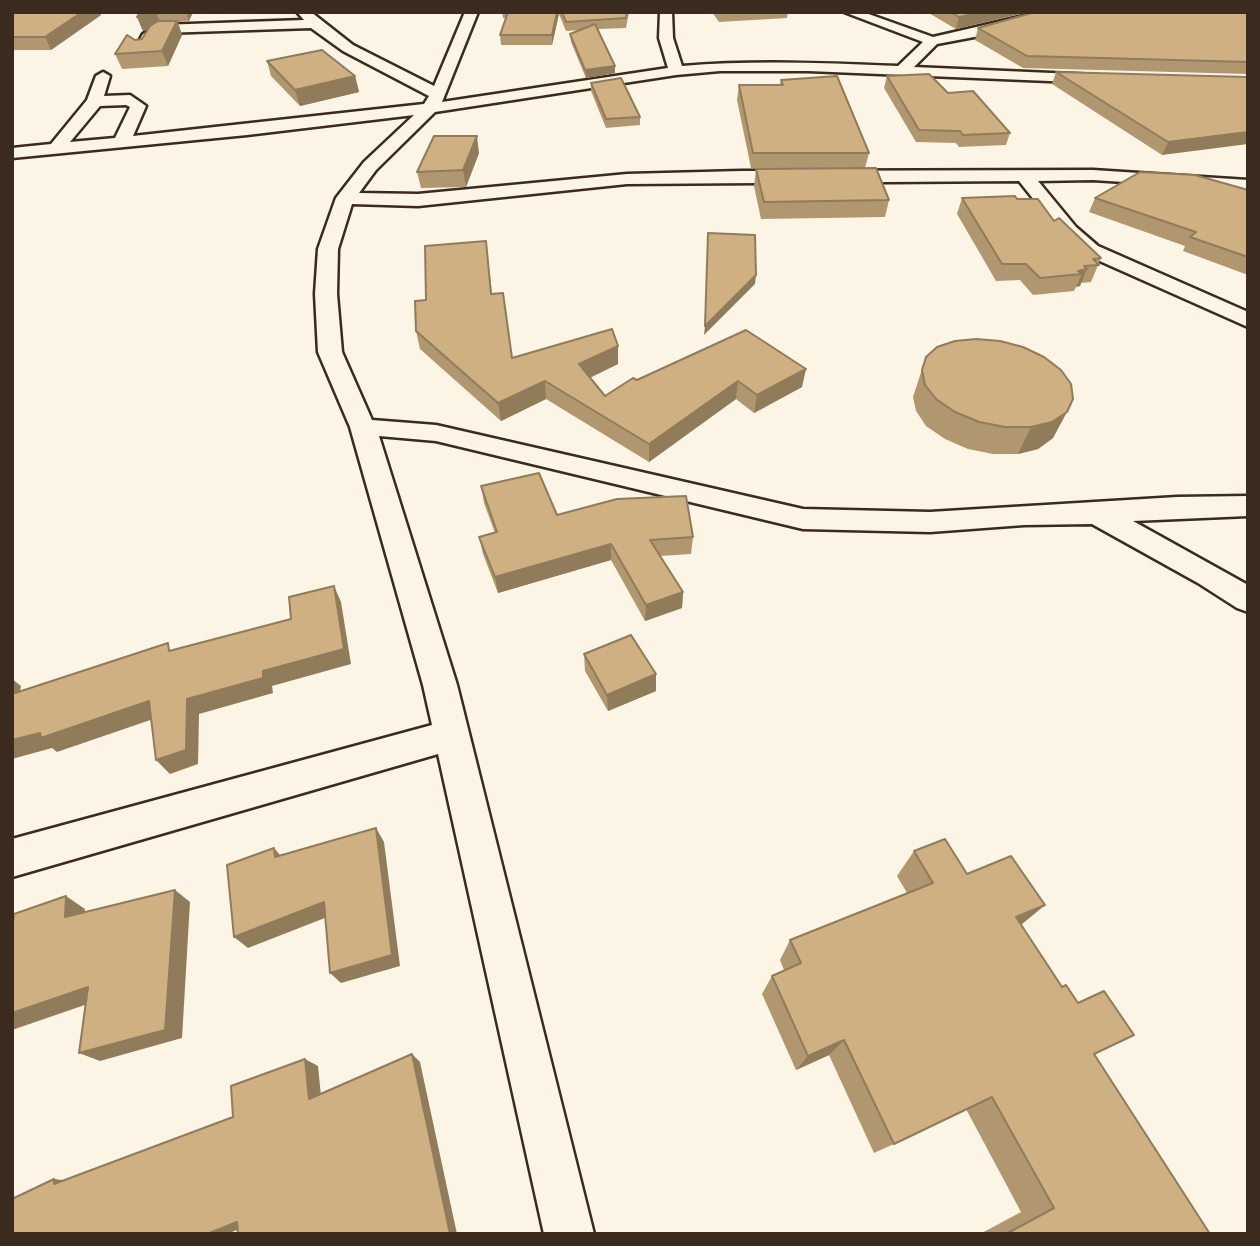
<!DOCTYPE html>
<html>
<head>
<meta charset="utf-8">
<style>
	body { margin:0 }
	#map { position:relative; width:1260px; height:1246px; overflow:hidden; background:#fcf5e5; font-family:Caveat,sans-serif }
	canvas { display:block }
	.frame { position:absolute; inset:0; border:14px solid #3b2a1e; pointer-events:none }
</style>
</head>
<body>
<div id="map">
<canvas width="1260" height="1246"></canvas>
<div class="frame"></div>
</div>
<script>
const g = document.querySelector('canvas').getContext('2d');
g.lineJoin = 'round';
function strokePath(path, color, width, dash) {
  g.strokeStyle = color;
  g.lineWidth = width;
  g.lineCap = dash ? 'butt' : 'round';
  g.setLineDash(dash || []);
  g.stroke(path);
}
function fillPath(path, color) {
  g.fillStyle = color;
  g.fill(path, 'evenodd');
}
const street = new Path2D(`
	M297,12H311L353,45L434,86L465,12H478L442,102L668,68L659,38L660,12H672L673,38L682,66C754,60 826,63 898,66L923,42L844,12H863L933,37L1041,12H1063L990,34L937,44L914,67L1097,75L1104,79L1097,83L808,71H720L676,75L435,112L376,170L359,193L418,194L627,174L741,171L1093,170L1248,180V190L1093,180L1038,181L1076,227L1098,246L1248,312V327L1084,254L1062,235L1019,181L627,184L418,206L352,204L338,249L337,294L342,352L372,420L436,425L803,509L930,512L1177,497L1248,496V516L1133,521L1248,585V612L1237,608L1198,583L1092,524L1024,525L930,532L803,529L436,441L379,436L457,685L594,1234H544L438,754L12,877V839L432,725L423,685L350,427L318,352L315,294L318,249L336,198L364,162L414,115L247,135L12,158V148L51,144L87,100L96,76L103,72L110,76L104,96L130,95L146,106L133,136L424,104L429,96L343,51L311,28L163,33L145,47L138,43L143,34L160,25L304,20ZM126,105L130,107L115,138L70,142L100,106Z`);
strokePath(street, '#3b2a1e', 5);
fillPath(street, '#fcf5e5');
fillPath(new Path2D(`
	M12,12L101,15L51,50H12Z
	M140,12H193L189,21L178,22L182,35L168,66L122,69L115,54L135,40L142,39L149,28L143,31L137,17Z
	M502,12H629L626,28L598,29L615,73L586,78L571,42L570,34L579,30L566,31L559,14L552,45H501L500,35L506,18H503Z
	M712,12H788L787,18L719,22Z
	M927,12H1028L956,29Z
	M1248,12V74L1023,68L975,40L978,28Z
	M267,61L355,76L359,92L300,106L271,76Z
	M1056,72L1248,77L1162,155L1052,84Z
	M887,76L948,93L1010,133L1006,145L959,147L956,143L916,142L884,88Z
	M781,80L869,153L865,168H751L737,100L739,85H780Z
	M591,83L640,117V125L606,128L591,91Z
	M479,153L466,187L421,188L417,172Z
	M756,169L889,200L885,217L761,219L754,186Z
	M1248,190V275L1183,251L1185,246L1089,212L1095,198Z
	M962,198L1017,199L1054,221L1101,258L1091,282L1081,283L1080,286L1076,287L1074,291L1033,295L1020,280L996,281L957,214Z
	M486,241L492,294L512,358L618,346V364L590,378L605,396L746,330L802,387L754,413L736,399L649,462L546,399L501,421L420,349L416,331L426,300Z
	M926,357L1073,399L1053,438L1038,449L1018,454H993L968,449L945,439L926,426L916,411L913,397Z
	M481,486L557,515L693,537L691,554L660,556L683,592L682,608L645,621L611,560L498,593L483,554L479,537L495,533L484,503Z
	M584,654L656,674V691L608,711L585,671Z
	M914,851L967,874L1045,905L1021,925L1094,1054L1210,1234H980L1021,1212L966,1109L894,1144L874,1153L829,1055L796,1070L762,994L772,976L784,970L780,960L790,940L907,893L897,876Z`), '#b19770');
fillPath(new Path2D(`
	M82,12H100L101,15L51,50L45,37Z
	M147,12H156L160,22L143,31L137,17Z
	M186,12H193L189,21Z
	M557,12H559V14L552,45V35Z
	M982,12H1028L956,29L959,17Z
	M177,21L182,35L168,66L162,51Z
	M615,66V73L586,78L585,70Z
	M355,76L359,92L300,106L295,90Z
	M1248,132V144L1162,155L1168,142Z
	M477,136L479,153L466,187L463,170Z
	M1087,269L1080,286L1076,287L1082,274L1078,271Z
	M756,275L755,284L704,335L705,326Z
	M618,346V364L580,382L579,364Z
	M806,369L802,387L754,413L757,395Z
	M545,381L546,399L501,421L498,403Z
	M738,381L736,399L649,462V444Z
	M1067,412L1053,438L1038,449L1018,454L1031,427Z
	M611,544V560L498,593L495,577Z
	M334,586L341,602L351,664L272,686L273,693L199,714L198,764L170,774L156,760L187,699L263,671Z
	M683,592L682,608L645,621L646,605Z
	M656,674V691L608,711L607,695Z
	M12,679L21,686L16,714L12,710Z
	M149,701L162,716L57,752L52,748L12,759V740Z
	M376,828L384,842L400,966L341,983L330,973Z
	M274,848L285,861L275,857Z
	M175,890L190,902L182,1038L100,1061L79,1053Z
	M66,896L85,909L84,929L65,917Z
	M324,902L335,914L248,948L234,937Z
	M1045,905L1018,927L1016,917Z
	M88,987L108,997L12,1030V1013Z
	M844,1040L829,1055L796,1070L808,1056Z
	M412,1054L420,1062L457,1234H450Z
	M305,1059L318,1066L322,1106L309,1099Z
	M54,1179L78,1182L54,1184Z
	M237,1222L254,1223L227,1234H207Z`), '#907b5b');
const building = new Path2D(`
	M12,12H82L45,37H12Z
	M140,12H147L137,17Z
	M508,12H557L552,35H500Z
	M562,12H627L626,18L566,22Z
	M950,12H982L959,17Z
	M1035,12H1248V62L1027,56L978,28Z
	M158,21H177L162,51L115,54L127,35L135,40L142,39L150,26Z
	M595,24L615,66L585,70L570,34Z
	M322,50L355,76L295,90L267,61Z
	M1056,72L1248,77V132L1168,142Z
	M929,74L948,93L973,91L1010,133L963,135L960,131L919,130L887,76Z
	M837,76L869,153H753L739,85H783L781,80Z
	M621,78L640,117L606,119L591,83Z
	M434,136H477L463,170L417,172Z
	M876,168L889,200L764,202L756,169Z
	M1140,172L1195,175L1248,190V257L1190,237L1196,232L1095,198Z
	M1015,196L1017,199H1038L1054,221L1059,218L1101,258L1093,259L1099,265L1084,266L1087,269L1078,271L1082,274L1040,278L1026,264H1002L962,198Z
	M708,233L755,235L756,275L705,326Z
	M486,241L491,294L503,293L512,358L612,329L618,346L579,364L605,396L633,378L637,380L746,330L806,369L757,395L738,381L649,444L545,381L498,403L416,331L415,301L426,300L425,246Z
	M976,339L1000,341L1023,347L1044,357L1061,370L1071,384L1073,399L1067,412L1052,422L1031,427H1005L979,422L955,412L936,399L925,385L922,370L926,357L937,347L955,341Z
	M539,473L557,515L617,499L686,496L693,537L650,540L683,592L646,605L611,544L495,577L479,537L497,532L481,486Z
	M334,586L344,649L263,671V678L187,699L186,750L156,760L149,701L41,738L40,733L12,740V694L168,643L169,651L291,619L289,597Z
	M631,635L656,674L607,695L584,654Z
	M376,828L392,955L330,973L324,902L234,937L227,865L274,848L275,857Z
	M945,839L967,874L1011,856L1045,905L1016,917L1062,987L1066,985L1078,1003L1104,991L1117,1010L1134,1035L1094,1054L1210,1234H1006L1054,1208L992,1097L894,1144L844,1040L808,1056L772,976L801,963L790,940L933,883L914,851Z
	M175,890L165,1030L79,1053L88,987L12,1013V929L14,914L66,896L65,917Z
	M412,1054L450,1234H238L237,1222L207,1234H12V1199L54,1179V1184L233,1117L231,1086L305,1059L309,1099Z`);
fillPath(building, '#ceb082');
strokePath(building, '#907b5b', 2);
</script>
</body>
</html>
